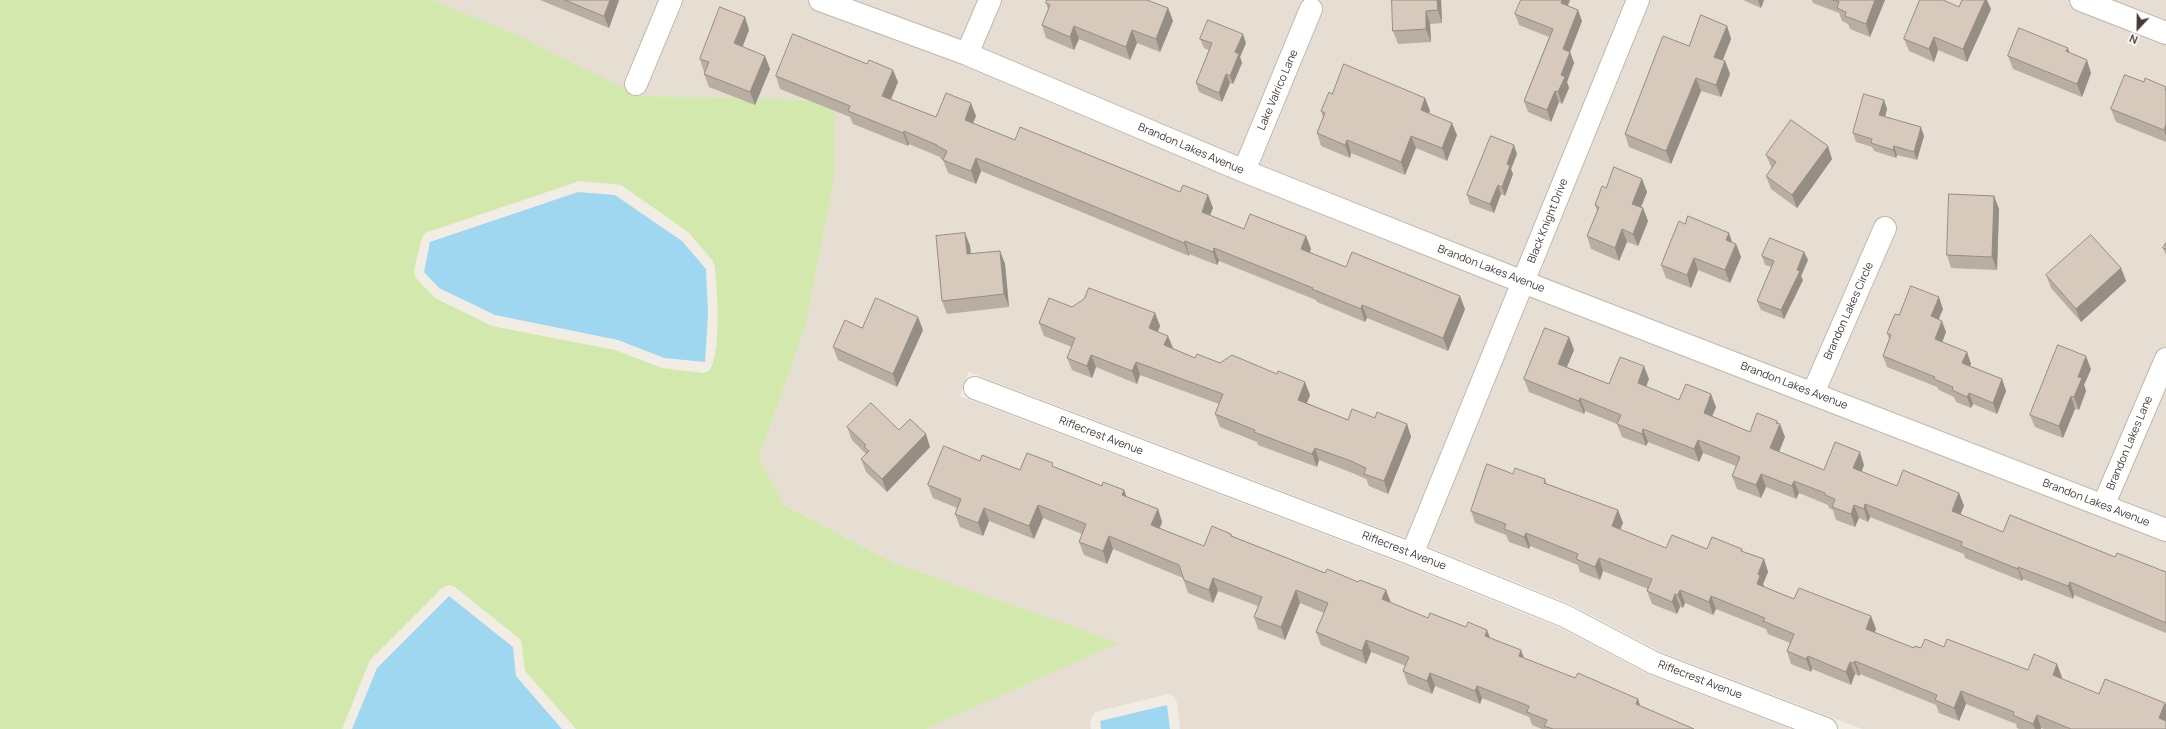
<!DOCTYPE html>
<html>
<head>
<meta charset="utf-8">
<style>
	body { margin:0 }
	#map { position:relative; width:2166px; height:729px; overflow:hidden; background:#f2ede4; font-family:Manrope,sans-serif }
	canvas { display:block }
	.north { position:absolute; left:2118px; top:8px; width:40px; height:40px; -webkit-text-stroke:3px #fff; paint-order:stroke; rotate:202deg; font-size:11px; font-weight:700; line-height:16px; text-align:center; color:#443c34 }
	.north::after { content:''; display:block; margin:auto; width:14px; height:18px; background:#443c34; clip-path:polygon(50% 0,100% 100%,50% 72%,0 100%) }
</style>
</head>
<body>
<div id="map">
<canvas width="2166" height="729"></canvas>
<div class="north">N</div>
</div>
<script>
const g = document.querySelector('canvas').getContext('2d');
g.lineJoin = 'round';
function fillPath(path, color) {
  g.fillStyle = color;
  g.fill(path, 'evenodd');
}
function strokePath(path, color, width, dash) {
  g.strokeStyle = color;
  g.lineWidth = width;
  g.lineCap = dash ? 'butt' : 'round';
  g.setLineDash(dash || []);
  g.stroke(path);
}
function label(font, color, halo, rows, align = 'center') {
  g.font = font + ' Manrope,sans-serif';
  g.lineWidth = 3.5;
  g.setLineDash([]);
  g.textBaseline = 'middle';
  g.strokeStyle = halo;
  g.fillStyle = color;
  for (const [text, x, y, turn = 0] of rows) {
    g.save();
    g.translate(x, y);
    g.rotate((+turn || 0) * Math.PI / 180);
    g.textAlign = isNaN(turn) ? turn : align;
    if (halo) g.strokeText(text, 0, 0);
    g.fillText(text, 0, 0);
    g.restore();
  }
}
fillPath(new Path2D(`
	M431,0H1626L1406,538L969,372L960,396L1407,566L1560,628L1650,675L1791,729H1180L1177,703L1174,697L1168,694L1095,712L1090,721L1091,729H926L1118,643L894,563L784,505L759,458L805,328L825,100L640,96L509,31Z
	M1650,0H2166V729H1862L1659,651L1570,604L1427,546Z`), '#e6ded2');
fillPath(new Path2D(`
	M0,0H431L509,31L640,96L753,98L835,101L834,177L805,328L759,458L784,505L894,563L1119,643L926,729H576L525,671L521,640L455,587L449,585L442,588L370,660L342,729H0ZM580,181L621,185L688,232L713,261L715,267C717,290 722,354 709,371L703,373L662,368L615,350L492,326L435,298L415,277L414,270L421,241L425,233Z`), '#d3e8ac');
fillPath(new Path2D(`
	M578,192L615,195L682,241L706,269L708,314L705,362L664,358L618,340L495,315L439,288L424,272L430,242Z
	M449,596L513,647L516,676L562,729H352L377,668Z
	M1167,705L1170,729H1101L1100,721Z`), '#9fd7f1');
const street = new Path2D(`
	M820,0L967,54L1244,171L1523,282L2166,530
	M2081,0L2166,33
	M967,54L990,0
	M636,84L671,0
	M1244,171L1311,9
	M975,388L1412,554L1565,616L1654,663L1826,729
	M1813,393L1885,228
	M2103,506L2166,359
	M1412,554L1638,0`);
strokePath(street, '#c1b6aa', 24);
strokePath(street, '#fff', 22);
fillPath(new Path2D(`
	M540,0H619L609,28Z
	M1441,0L1442,23L1430,24L1431,42L1398,44L1393,31Z
	M1743,0H1764L1761,8Z
	M1812,0H1885L1870,37L1850,29L1848,24L1842,21L1839,13L1813,3Z
	M1046,3L1168,8L1173,21L1160,52L1137,43L1130,60L1079,39L1074,50L1046,38L1042,25L1048,9Z
	M1568,6L1582,21L1570,52L1574,63L1567,82L1569,88L1562,104L1559,102L1551,122L1528,112L1524,101L1549,37L1519,25L1515,14Z
	M1991,9L1967,62L1938,50L1934,62L1909,51L1904,39Z
	M745,17L749,30L742,47L770,69L755,105L709,87L704,74L705,72H704L700,59Z
	M1727,26L1731,39L1723,60L1725,61L1730,74L1721,97L1701,91L1671,164L1629,147L1625,134L1689,46Z
	M1200,39L1246,43L1240,57L1242,63L1233,84L1230,83L1222,102L1199,92L1196,83L1209,50L1204,48Z
	M2070,53L2091,73L2082,97L2013,69L2008,56Z
	M867,64L898,82L891,99L936,117L976,116L973,123L1015,140L1180,192L1208,195L1213,208L1210,215L1244,229L1306,236L1311,249L1309,252L1346,267L1465,309L1448,351L1367,318L1365,322L1317,302L1316,300L1219,261L1217,265L1189,254V256L981,171L976,184L948,173L943,160L941,159L940,157L909,144L908,146L853,124L850,117L780,89L776,76Z
	M2144,82L2166,87V142L2116,122L2111,109Z
	M1332,94L1425,98L1430,111L1429,113L1457,135L1447,161L1416,148L1405,175L1351,153L1350,158L1321,146L1317,133L1323,117L1321,111Z
	M1884,100L1887,109L1885,116L1924,136L1917,160L1897,155L1896,158L1874,151L1872,147L1856,142L1853,133Z
	M1517,154L1511,169L1513,174L1505,196L1501,194L1494,213L1470,204L1467,195Z
	M1766,155L1832,159L1797,208L1771,189L1766,176L1772,169Z
	M1642,179L1647,192L1641,207L1643,208L1648,221L1638,246L1627,242L1619,261L1591,249L1587,236L1597,211L1595,205L1606,188Z
	M1994,196L1999,209L1997,270L1951,268L1947,255Z
	M1685,224L1729,233L1732,243L1736,244L1741,257L1730,283L1698,270L1691,288L1666,278L1661,265Z
	M965,233L970,246L971,254L1000,251L1005,264L1009,307L947,314L942,301Z
	M2166,243V255L2163,248Z
	M1804,252L1808,260L1801,276L1803,280L1784,319L1761,310L1757,301L1771,267L1765,265L1762,256Z
	M2121,268L2126,281L2081,322L2051,288L2046,275Z
	M1072,307L1155,313L1160,326L1158,332L1173,348L1195,358L1220,363L1310,395L1307,403L1348,420L1375,418L1407,424L1411,437L1388,494L1369,486L1366,479L1355,474L1319,460L1317,467L1258,445L1257,442L1220,427L1215,414L1219,404L1140,375L1137,384L1096,367L1092,378L1072,370L1067,358L1072,347L1044,336L1039,323Z
	M1943,309L1939,319L1946,332L1942,342L1967,352L1971,364L1970,366L2002,379L2006,391L1997,414L1973,404L1971,408L1956,402L1954,397L1939,390L1937,387L1887,367L1883,356L1889,339L1887,333L1899,315Z
	M862,328L923,330L897,387L838,360L833,347Z
	M1569,337L1574,350L1567,367L1609,384L1649,379L1646,387L1679,400L1716,407L1712,416L1750,432L1778,423L1785,437L1779,452L1824,470L1864,465L1861,472L1897,486L1959,493L1964,506L1960,515L2003,532L2115,557L2166,572V633L2074,595L2073,599L2023,579L2022,581L1965,558L1964,554L1870,517L1868,522L1859,518L1855,527L1836,520L1833,510L1829,508L1828,505L1799,493L1796,499L1766,487L1761,498L1737,489L1732,476L1736,466L1703,453L1699,462L1648,442L1646,446L1622,437L1617,424L1585,411L1584,414L1529,392L1524,379Z
	M2091,369L2084,385L2086,391L2079,410L2075,409L2063,438L2035,427L2030,415Z
	M847,427L899,430L930,447L887,492L866,472L861,459L866,454L852,440Z
	M980,461L1020,470L1055,467L1102,486L1124,490L1126,497L1158,509L1162,522L1160,528L1204,546L1231,534L1232,536L1325,573L1386,590L1390,602L1428,618L1490,638L1524,658L1575,678L1638,699L1640,707L1694,729H1542L1532,725L1529,717L1482,698L1480,704L1435,686L1432,694L1408,684L1403,671L1406,666L1371,652L1366,664L1321,645L1316,632L1324,613L1300,603L1285,640L1258,629L1254,617L1258,606L1218,591L1213,603L1188,593L1183,578L1113,549L1107,564L1084,555L1079,542L1082,534L1043,518L1034,539L989,521L983,536L960,527L955,514L957,508L933,498L928,485Z
	M1513,474L1545,479L1547,484L1618,510L1623,523L1620,530L1666,548L1707,549H1742L1743,552L1764,559L1768,572L1763,584L1764,587L1794,599L1871,616L1876,629L1874,632L1914,648L1944,647L2028,670L2062,677L2061,679L2099,694L2165,703L2166,705V729H2044L2041,728V729H2019L2017,728L2016,724L1966,704L1959,721L1939,713L1936,705L1860,674L1859,676L1855,674L1851,685L1812,669L1811,672L1791,664L1787,651L1790,643L1768,634L1766,629L1716,609L1713,615L1685,603L1683,608L1680,607L1677,614L1652,604L1647,591L1648,589L1603,571L1600,580L1580,572L1578,565L1530,546L1529,549L1509,542L1506,535L1475,523L1471,511Z`), '#b9aea2');
fillPath(new Path2D(`
	M610,0H619L609,28L604,16Z
	M1437,0H1441L1442,23L1438,10Z
	M1562,0H1570L1565,14L1561,3Z
	M1758,0H1764L1761,8Z
	M1875,0H1885L1870,37L1866,24Z
	M1985,0H1987L1991,9L1967,62L1963,49Z
	M1168,8L1173,21L1160,52L1156,39Z
	M1578,10L1582,21L1570,52L1574,63L1567,82L1569,88L1562,104L1558,92L1561,75L1563,49Z
	M1426,11L1430,24L1431,42L1426,29Z
	M745,17L749,30L739,56L734,43Z
	M1074,26L1079,39L1074,50L1070,37Z
	M1727,26L1731,39L1719,69L1714,57Z
	M1132,30L1137,43L1130,60L1126,47Z
	M1243,34L1246,43L1240,57L1242,63L1233,84L1230,76L1235,52Z
	M1934,37L1938,50L1934,62L1929,49Z
	M2068,48L2072,61L2066,51Z
	M765,56L770,69L755,105L750,92Z
	M2087,60L2091,73L2082,97L2077,84Z
	M1725,61L1730,74L1721,97L1716,85Z
	M893,70L898,82L887,109L882,96Z
	M1226,74L1230,83L1222,102L1219,93Z
	M1696,78L1701,91L1671,164L1666,151Z
	M1555,91L1559,102L1551,122L1547,110Z
	M1425,98L1430,111L1425,123L1421,110Z
	M1884,100L1887,109L1883,124L1879,115Z
	M971,103L976,116L969,133L965,120Z
	M1452,123L1457,135L1447,161L1442,148Z
	M2166,124V136L2164,130Z
	M1921,127L1924,136L1917,160L1914,152Z
	M904,131L909,144L908,146L903,133Z
	M1411,136L1416,148L1405,175L1401,162Z
	M1347,140L1351,153L1350,158L1345,145Z
	M1514,145L1517,154L1511,169L1513,174L1505,196L1502,187L1507,164Z
	M1828,146L1832,159L1797,208L1792,195Z
	M1894,146L1897,155L1896,158L1893,150Z
	M976,158L981,171L976,184L971,171Z
	M1642,179L1647,192L1637,217L1632,204Z
	M1498,185L1501,194L1494,213L1490,204Z
	M1208,195L1213,208L1206,225L1202,212Z
	M1994,196L1999,209L1997,270L1992,257Z
	M1643,208L1648,221L1638,246L1633,234Z
	M1622,229L1627,242L1619,261L1615,248Z
	M965,233L970,246L972,267L967,254Z
	M1729,233L1733,245L1726,240Z
	M1306,236L1311,249L1306,262L1301,249Z
	M1185,241L1189,254V256L1184,243Z
	M1736,244L1741,257L1730,283L1725,270Z
	M1214,248L1219,261L1217,265L1213,252Z
	M1000,251L1005,264L1009,307L1004,294Z
	M1804,252L1808,260L1801,276L1803,280L1784,319L1781,310Z
	M1694,258L1698,270L1691,288L1687,275Z
	M2121,268L2126,281L2081,322L2076,309Z
	M1460,296L1465,309L1448,351L1443,338Z
	M1939,297L1943,309L1935,327L1931,316Z
	M1362,305L1367,318L1365,322L1361,309Z
	M1155,313L1160,326L1154,341L1149,328Z
	M918,317L923,330L897,387L893,374Z
	M1942,321L1946,332L1939,351L1935,339Z
	M1168,336L1173,348L1164,345Z
	M1569,337L1574,350L1563,376L1558,364Z
	M1967,352L1971,364L1966,375L1962,363Z
	M1091,355L1096,367L1092,378L1087,366Z
	M2086,356L2091,369L2084,385L2086,391L2079,410L2074,397L2078,377Z
	M1136,362L1140,375L1137,384L1132,371Z
	M1644,366L1649,379L1642,396L1638,383Z
	M2002,379L2006,391L1997,414L1993,403Z
	M1305,382L1310,395L1303,412L1298,400Z
	M1969,393L1973,404L1971,408L1967,397Z
	M1711,394L1716,407L1708,426L1704,413Z
	M2071,396L2075,409L2063,438L2059,426Z
	M1580,398L1585,411L1584,414L1579,401Z
	M1777,421L1779,427L1780,424L1785,437L1775,461L1770,448Z
	M1407,424L1411,437L1388,494L1384,481Z
	M1643,429L1648,442L1646,446L1642,434Z
	M926,434L930,447L887,492L882,479Z
	M1698,440L1703,453L1699,462L1694,449Z
	M1315,448L1319,460L1317,467L1312,454Z
	M1860,452L1864,465L1858,481L1853,468Z
	M1761,474L1766,487L1761,498L1756,485Z
	M1794,481L1799,493L1796,499L1792,486Z
	M1124,490L1129,503L1122,495Z
	M1959,493L1964,506L1956,524L1952,511Z
	M1865,504L1870,517L1868,522L1864,509Z
	M1038,505L1043,518L1034,539L1029,526Z
	M1854,505L1859,518L1855,527L1851,514Z
	M984,508L989,521L983,536L978,523Z
	M1158,509L1162,522L1156,537L1151,525Z
	M1618,510L1623,523L1616,539L1612,526Z
	M1526,533L1530,546L1529,549L1524,537Z
	M1109,536L1113,549L1107,564L1103,551Z
	M1599,558L1603,571L1600,580L1595,567Z
	M1764,559L1768,572L1763,584L1765,588L1757,584L1758,574Z
	M2018,567L2023,579L2022,581L2018,569Z
	M1213,578L1218,591L1213,603L1209,590Z
	M2070,582L2074,595L2073,599L2068,586Z
	M1296,590L1300,603L1285,640L1281,627Z
	M1386,590L1391,603L1382,599Z
	M1680,590L1685,603L1683,608L1678,595Z
	M1675,594L1680,607L1677,614L1672,602Z
	M1711,596L1716,609L1713,615L1709,602Z
	M1871,616L1876,629L1871,642L1866,629Z
	M1487,630L1492,643L1485,636Z
	M1366,640L1371,652L1366,664L1362,651Z
	M1521,650L1526,663L1519,656Z
	M1808,656L1812,669L1811,672L1806,659Z
	M1855,661L1860,674L1859,676L1854,663Z
	M1850,662L1855,674L1851,685L1846,672Z
	M2057,664L2062,677L2057,688L2053,675Z
	M1430,673L1435,686L1432,694L1427,681Z
	M1477,686L1482,698L1480,704L1475,691Z
	M1961,691L1966,704L1959,721L1954,708Z
	M1638,699L1642,712L1636,704Z
	M2165,703L2166,705V726L2159,718Z
	M2037,715L2041,728V729H2035L2033,724Z`), '#968d84');
const building = new Path2D(`
	M565,0H610L604,16Z
	M1047,0H1147L1168,8L1156,39L1132,30L1126,47L1074,26L1070,37L1042,25L1050,5L1046,3Z
	M1392,0H1437L1438,10L1426,11V29L1393,31Z
	M1521,0H1562L1561,3L1578,10L1563,49L1570,52L1561,75L1565,77L1558,92L1555,91L1547,110L1524,101L1553,29L1515,14Z
	M1833,0H1875L1866,24L1845,16L1846,12L1837,8L1839,2Z
	M1920,0H1943L1959,7L1962,0H1985L1963,49L1934,37L1929,49L1904,39Z
	M720,7L745,17L734,43L765,56L750,92L704,74L709,62L700,59Z
	M1701,15L1727,26L1714,57L1725,61L1716,85L1696,78L1666,151L1625,134L1663,36L1689,46Z
	M1208,20L1243,34L1235,52L1239,54L1230,76L1226,74L1219,93L1196,83L1212,43L1200,39Z
	M2019,28L2068,48L2066,51L2087,60L2077,84L2008,56Z
	M793,34L867,64L869,60L893,70L882,96L936,117L946,93L971,103L965,120L1015,140L1020,127L1180,192L1183,185L1208,195L1202,212L1244,229L1250,214L1306,236L1301,249L1346,267L1352,252L1460,296L1443,338L1362,305L1361,309L1312,289L1313,288L1214,248L1213,252L1185,241L1184,243L976,158L971,171L943,160L947,151L937,146V145L904,131L903,133L848,111L850,106L776,76Z
	M1344,64L1425,98L1421,110L1452,123L1442,148L1411,136L1401,162L1347,140L1345,145L1317,133L1325,113L1321,111L1329,92L1332,94Z
	M2125,75L2144,82L2145,78L2166,87L2165,90L2166,91V124L2164,130L2111,109Z
	M1864,94L1884,100L1879,115L1921,127L1914,152L1894,146L1893,150L1871,143L1872,139L1853,133Z
	M1791,120L1828,146L1792,195L1766,176L1776,162L1766,155Z
	M1491,136L1514,145L1507,164L1510,166L1502,187L1498,185L1490,204L1467,195Z
	M1614,167L1642,179L1632,204L1643,208L1633,234L1622,229L1615,248L1587,236L1599,207L1595,205L1602,186L1606,188Z
	M1949,194L1994,196L1992,257L1947,255Z
	M1688,216L1729,233L1726,240L1736,244L1725,270L1694,258L1687,275L1661,265L1679,221L1685,224Z
	M965,233L967,254L1000,251L1004,294L942,301L936,236Z
	M2091,235L2121,268L2076,309L2046,275Z
	M1770,238L1804,252L1797,270L1800,271L1781,310L1757,301L1774,261L1762,256Z
	M2166,243V249L2163,248Z
	M1911,286L1939,297L1931,316L1942,321L1935,339L1967,352L1962,363L2002,379L1993,403L1969,393L1967,397L1952,390L1953,387L1934,379L1935,377L1883,356L1891,335L1887,333L1895,314L1899,315Z
	M1089,288L1155,313L1149,328L1168,336L1164,345L1195,358L1197,354L1220,363L1232,355L1277,374L1278,371L1305,382L1298,400L1348,420L1352,409L1375,418L1377,412L1407,424L1384,481L1364,474L1366,468L1351,461L1315,448L1312,454L1254,432L1255,430L1215,414L1223,394L1136,362L1132,371L1091,355L1087,366L1067,358L1075,338L1039,323L1049,298L1072,307L1084,299Z
	M876,298L918,317L893,374L833,347L845,320L862,328Z
	M1545,328L1569,337L1558,364L1609,384L1620,357L1644,366L1638,383L1679,400L1686,384L1711,394L1704,413L1750,432L1757,413L1777,421L1776,423L1780,424L1770,448L1824,470L1835,442L1860,452L1853,468L1897,486L1903,470L1959,493L1952,511L2003,532L2010,515L2115,557L2117,553L2166,572V623L2070,582L2068,586L2018,567V569L1961,546L1962,542L1865,504L1864,509L1854,505L1851,514L1832,507L1835,499L1825,495V493L1794,481L1792,486L1761,474L1756,485L1732,476L1740,457L1698,440L1694,449L1643,429L1642,434L1617,424L1621,415L1580,398L1579,401L1524,379Z
	M2058,345L2086,356L2078,377L2082,378L2074,397L2071,396L2059,426L2030,415Z
	M871,403L899,430L910,419L926,434L882,479L861,459L869,451L864,447L866,445L847,427Z
	M944,446L980,461L982,455L1020,470L1027,453L1053,463L1052,466L1102,486L1103,482L1124,490L1122,495L1158,509L1151,525L1204,546L1212,526L1231,534V536L1325,573L1327,569L1358,582L1360,580L1386,590L1382,599L1428,618L1430,613L1466,627L1468,622L1487,630L1485,636L1521,650L1519,656L1575,678L1578,673L1638,699L1636,704L1694,729H1553L1544,726L1547,720L1527,712L1529,706L1477,686L1475,691L1430,673L1427,681L1403,671L1409,657L1366,640L1362,651L1316,632L1328,603L1296,590L1281,627L1254,617L1262,597L1213,578L1209,590L1184,580L1179,565L1109,536L1103,551L1079,542L1086,524L1038,505L1029,526L984,508L978,523L955,514L961,499L928,485Z
	M1487,464L1513,474L1515,468L1545,479L1544,483L1618,510L1612,526L1666,548L1672,535L1707,549L1712,537L1742,549L1741,551L1764,559L1758,574L1760,576L1757,584L1794,599L1799,588L1871,616L1866,629L1914,648L1915,646L1921,648L1925,639L1944,647L1947,639L2028,670L2034,654L2057,664L2053,675L2099,694L2105,679L2165,703L2159,718L2166,721V729H2071L2037,715L2033,724L2013,715L2014,712L1961,691L1954,708L1935,700L1937,695L1855,661L1854,663L1850,662L1846,672L1808,656L1806,659L1787,651L1794,634L1763,621L1765,618L1711,596L1709,602L1680,590L1678,595L1675,594L1672,602L1647,591L1652,579L1599,558L1595,567L1576,559L1578,554L1526,533L1524,537L1504,529L1506,524L1471,511Z`);
fillPath(building, '#d7cabc');
strokePath(building, '#968d84', 1);
label('11px', '#443c34', '#fff', [
	["Lake Valrico Lane",1278,90,-67],
	["Brandon Lakes Avenue",1191,149,23],
	["Black Knight Drive",1548,221,-68],
	["Brandon Lakes Avenue",1491,269,21],
	["Brandon Lakes Circle",1849,311,-66],
	["Brandon Lakes Avenue",1794,386,21],
	["Riflecrest Avenue",1101,436,21],
	["Brandon Lakes Lane",2130,443,-67],
	["Brandon Lakes Avenue",2096,503,21],
	["Riflecrest Avenue",1404,551,21],
	["Riflecrest Avenue",1700,680,21]
]);
</script>
</body>
</html>
